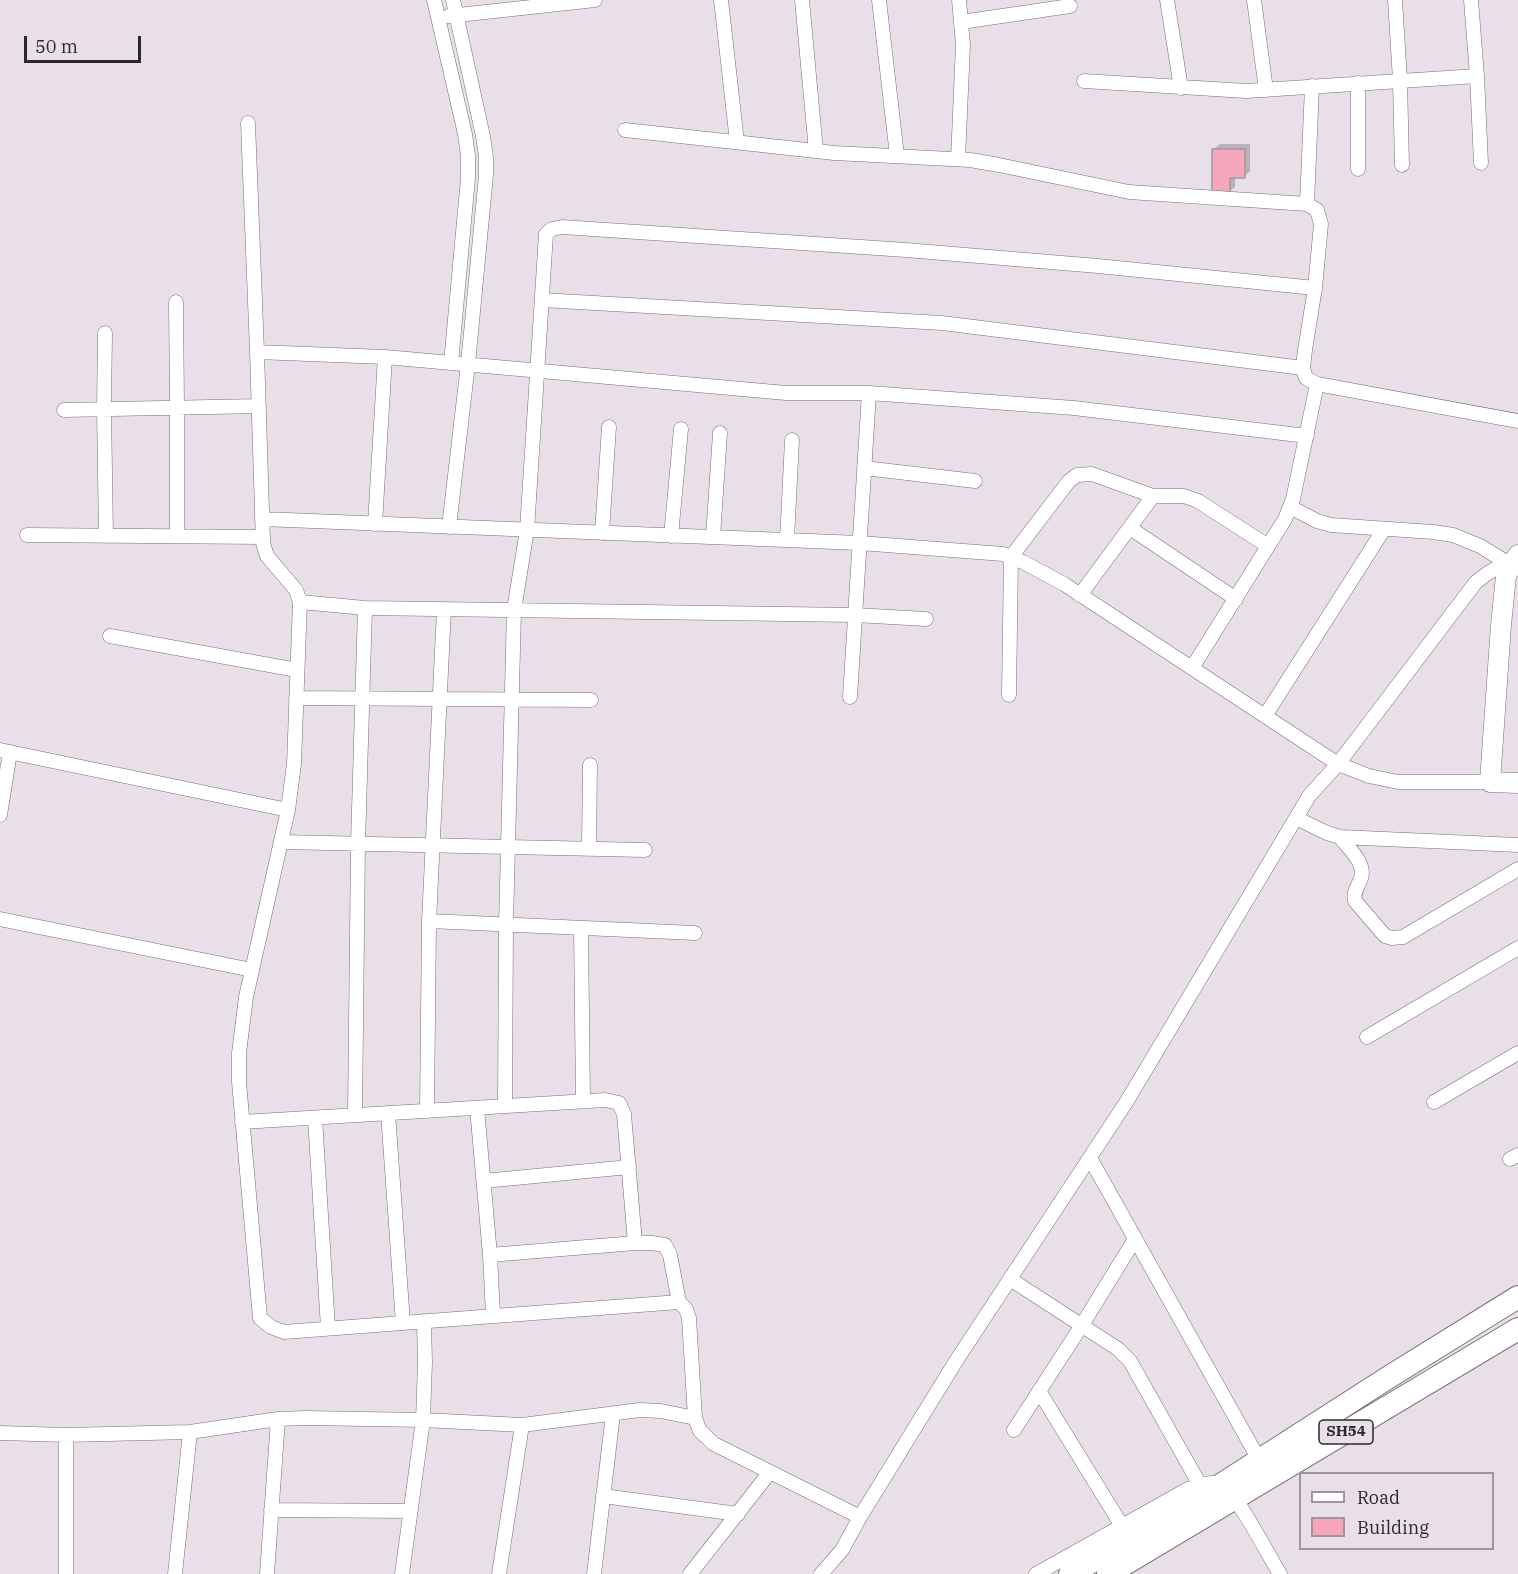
<!DOCTYPE html>
<html>
<head>
<meta charset="utf-8">
<style>
	body { margin:0 }
	#map { position:relative; width:1518px; height:1574px; overflow:hidden; background:#e9dfe9; font-family:"IBM Plex Serif",serif }
	canvas { display:block }
	.legend { position:absolute; left:1299px; top:1472px; width:195px; height:78px; box-sizing:border-box; background:#e9dfe9; border:2px solid #9d969d; margin:0; padding:8px 10px; list-style:none; font-size:18px; color:#2c282c }
	.legend li { display:flex; align-items:center; gap:12px; height:30px }
	.legend b { width:30px; border:2px solid #9d969d }
	.scale { position:absolute; left:24px; top:36px; width:117px; height:27px; box-sizing:border-box; border:3px solid #2c282c; border-top:0; padding-left:8px; font-size:18px; line-height:21px; white-space:nowrap; color:#2c282c; -webkit-text-stroke:4px #e9dfe9; paint-order:stroke }
</style>
</head>
<body>
<div id="map">
<canvas width="1518" height="1574"></canvas>
<ul class="legend">
<li><b style="height:8px;background:#fff"></b>Road</li>
<li><b style="height:16px;background:#f6a7bd"></b>Building</li>
</ul>
<div class="scale">50 m</div>
</div>
<script>
const g = document.querySelector('canvas').getContext('2d');
g.lineJoin = 'round';
function fillPath(path, color) {
  g.fillStyle = color;
  g.fill(path, 'evenodd');
}
function strokePath(path, color, width, dash) {
  g.strokeStyle = color;
  g.lineWidth = width;
  g.lineCap = dash ? 'butt' : 'round';
  g.setLineDash(dash || []);
  g.stroke(path);
}
function label(font, color, halo, rows, align = 'center') {
  g.font = font + ' "IBM Plex Serif",serif';
  g.lineWidth = 4.5;
  g.setLineDash([]);
  g.textBaseline = 'middle';
  g.strokeStyle = halo;
  g.fillStyle = color;
  for (const [text, x, y, turn = 0] of rows) {
    g.save();
    g.translate(x, y);
    g.rotate((+turn || 0) * Math.PI / 180);
    g.textAlign = isNaN(turn) ? turn : align;
    if (halo) g.strokeText(text, 0, 0);
    g.fillText(text, 0, 0);
    g.restore();
  }
}
fillPath(new Path2D(`
	M1220,144H1250V171L1244,177H1235V187L1229,192L1214,149Z`), '#0003');
const building = new Path2D(`
	M1212,149H1245V178H1230V194H1212Z`);
fillPath(building, '#f6a7bd');
strokePath(building, '#a5989b', 1.5);
const street = new Path2D(`
	M434,0L465,134L468,156V178L451,363
	M721,0L737,142
	M802,0L816,151
	M879,0L897,156
	M1167,0L1181,88
	M1254,0L1266,90
	M1395,0L1400,80L1402,165
	M1471,0L1477,76L1481,163
	M449,16L595,0
	M961,22L1070,6
	M1084,81L1246,91L1477,76
	M248,123L257,352L263,543L267,556L296,590L300,602L294,764L288,810L246,997L239,1053V1082L260,1318L271,1327L284,1332L679,1302L686,1309L689,1318L695,1418L700,1431L714,1444L860,1517
	M625,130L834,153L970,160L999,165L1129,192L1307,204L1317,210L1321,224L1315,288L1305,350L1303,368L1306,378L1317,384L1518,421
	M958,159L963,45L959,0
	M1358,169V83
	M1307,204L1312,86
	M542,300L942,323L1303,368
	M176,302L177,407V536
	M105,333L104,409L106,536
	M257,352L385,357L786,393H869L1074,408L1307,436
	M64,410L259,406
	M864,468L975,481
	M1290,507L1317,521L1331,525L1433,532L1453,535L1480,546L1506,562
	M262,519L860,543L1003,554L1023,562L1064,584L1338,764L1369,776L1398,782H1490
	M375,524L385,357
	M449,527L468,364L486,175V157L483,136L453,0
	M1130,528L1236,599
	M602,533L609,427
	M27,535L263,537
	M671,536L681,429
	M713,537L720,433
	M787,540L792,440
	M1080,595L1153,496
	M300,602L365,608L855,615L926,619
	M110,636L297,670
	M1192,668L1285,519L1293,499L1317,384
	M1009,695L1011,557L1069,481L1077,475L1092,474L1153,496H1184L1198,501L1268,546
	M850,697L869,393
	M296,698L591,700
	M1265,716L1384,529
	M0,750L288,810
	M0,815L10,752
	M1296,818L1327,833L1340,837L1518,845
	M1340,837C1349,849 1366,863 1361,878C1358,887 1353,891 1355,901L1385,936L1392,938L1403,937L1518,869
	M281,842L645,850
	M589,848L590,765
	M0,919L252,970
	M429,921L695,933
	M581,928L583,1101
	M1367,1037L1518,948
	M1434,1102L1518,1053
	M505,1106L506,924L514,610L527,530L546,234L552,229L562,227L906,250L1098,266L1315,288
	M477,1108L490,1255L493,1315
	M427,1111L429,921L444,609
	M388,1113L403,1323
	M355,1115L358,843L365,608
	M315,1118L328,1328
	M242,1122L605,1100L619,1103L624,1114L635,1243
	M1090,1158L1262,1465
	M1510,1159L1518,1155
	M484,1181L629,1167
	M490,1255L635,1243H652L665,1245L670,1255L679,1302
	M1010,1279L1118,1349L1130,1361L1200,1485
	M1039,1391L1122,1526
	M1014,1430L1082,1325L1135,1239
	M0,1433L66,1435L190,1432L278,1419L306,1418L423,1420L522,1425L640,1410L661,1411L695,1418
	M603,1496L738,1514
	M271,1510L410,1511
	M66,1574V1435
	M175,1574L190,1432
	M267,1574L278,1419
	M402,1574L423,1420L425,1362L424,1321
	M499,1574L522,1425
	M594,1574L613,1414
	M690,1574L770,1472
	M821,1574L842,1550L860,1517L956,1361L1127,1101L1309,796L1338,764L1476,582L1488,573L1515,557
	M1036,1574L1188,1489C1198,1486 1209,1481 1220,1484C1235,1489 1269,1557 1280,1574`);
const secondary = new Path2D(`
	M1518,555L1506,576L1501,625L1490,782L1518,783`);
const primary = new Path2D(`
	M1070,1574L1166,1520L1389,1377L1518,1297
	M1108,1574L1518,1329`);
strokePath(street, '#766e76', 15);
strokePath(secondary, '#766e76', 21);
strokePath(primary, '#766e76', 24);
strokePath(street, '#fff', 14);
strokePath(secondary, '#fff', 20);
strokePath(primary, '#fff', 22);
for (const [x, y, w] of [
	[1346,1432,54]
]) {
  const box = new Path2D();
  box.roundRect(x - w / 2, y - 12, w, 24, 4.5);
  g.fillStyle = '#e9dfe9';
  g.fill(box);
  strokePath(box, '#2c282c', 1.5);
}
label('bold 15px', '#2c282c', null, [
	["SH54",1346,1432]
]);
</script>
</body>
</html>
